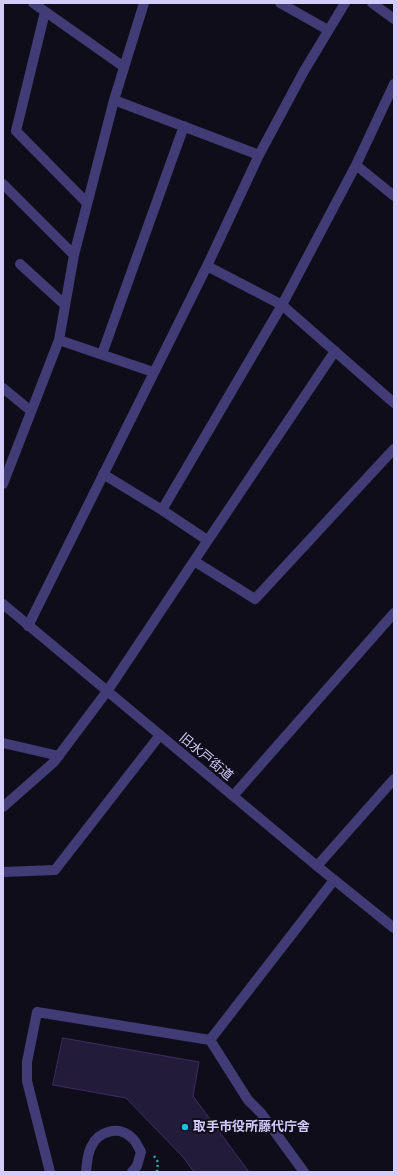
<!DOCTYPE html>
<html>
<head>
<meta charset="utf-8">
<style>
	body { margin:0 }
	#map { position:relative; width:397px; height:1175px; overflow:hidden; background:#100d1b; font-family:Inter,sans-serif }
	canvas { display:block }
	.frame { position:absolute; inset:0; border:4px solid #d3ccfa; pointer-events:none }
</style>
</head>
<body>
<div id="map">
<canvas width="397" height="1175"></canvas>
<div class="frame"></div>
</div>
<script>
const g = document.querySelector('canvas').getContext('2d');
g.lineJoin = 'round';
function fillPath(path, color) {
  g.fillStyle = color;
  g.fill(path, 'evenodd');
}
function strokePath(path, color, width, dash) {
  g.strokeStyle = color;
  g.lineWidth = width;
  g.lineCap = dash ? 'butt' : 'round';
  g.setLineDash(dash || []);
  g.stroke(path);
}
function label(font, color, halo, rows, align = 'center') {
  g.font = font + ' Inter,"Noto Sans JP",sans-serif';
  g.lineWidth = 4;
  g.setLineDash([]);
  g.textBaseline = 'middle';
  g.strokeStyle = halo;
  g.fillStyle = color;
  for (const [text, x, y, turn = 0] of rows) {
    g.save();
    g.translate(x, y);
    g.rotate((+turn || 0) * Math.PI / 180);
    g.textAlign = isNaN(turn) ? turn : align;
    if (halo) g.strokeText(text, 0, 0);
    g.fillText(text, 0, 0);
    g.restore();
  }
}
const building = new Path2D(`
	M63,1038L199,1062L193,1096L249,1172H194L183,1157L126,1098L53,1085Z`);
fillPath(building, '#231b3a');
strokePath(building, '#3c2f64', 1);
strokePath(new Path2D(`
	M154,1156L158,1162L157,1172`), '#38a3a1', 2.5, [2, 3]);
strokePath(new Path2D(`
	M86,1172C87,1164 87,1155 91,1147C98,1131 119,1125 132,1138C136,1141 138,1147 141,1152L137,1166L132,1172`), '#413c76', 10);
strokePath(new Path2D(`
	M33,3L124,67
	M280,3L328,30
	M372,3L394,19
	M45,12L16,131L87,203
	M394,84L356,165L394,196
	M114,100L259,155
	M3,184L74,255
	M20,264L65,305
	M207,266L282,305L394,403
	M59,340L153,372
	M102,354L184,126
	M3,388L31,411
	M103,474L162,510L282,305L356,165
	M3,484L59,340L74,255L114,100L144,3
	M162,510L207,540
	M194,561L255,599L394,449
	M28,626L207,266L259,155L304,71L345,3
	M3,743L59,756
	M233,796L394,613
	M3,807L54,762L108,690L194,561L335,351
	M317,866L394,779
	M3,872L55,870L160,735
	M210,1040L248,1100L261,1113L304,1172
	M50,1172L27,1081V1062L37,1012L210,1040L334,880`), '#413c76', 10);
strokePath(new Path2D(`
	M3,604L317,866L394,928`), '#413c76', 10);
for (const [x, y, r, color] of [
	[185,1127,4,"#15c0dd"]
]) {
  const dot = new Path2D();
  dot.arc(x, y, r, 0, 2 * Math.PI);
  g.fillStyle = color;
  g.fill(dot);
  strokePath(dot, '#100d1b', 1.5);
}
label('13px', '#d3ccfa', '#100d1b', [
	["旧水戸街道",206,757,40]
]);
label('bold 13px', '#d3ccfa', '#100d1b', [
	["取手市役所藤代庁舎",193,1127]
], 'left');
</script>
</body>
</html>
